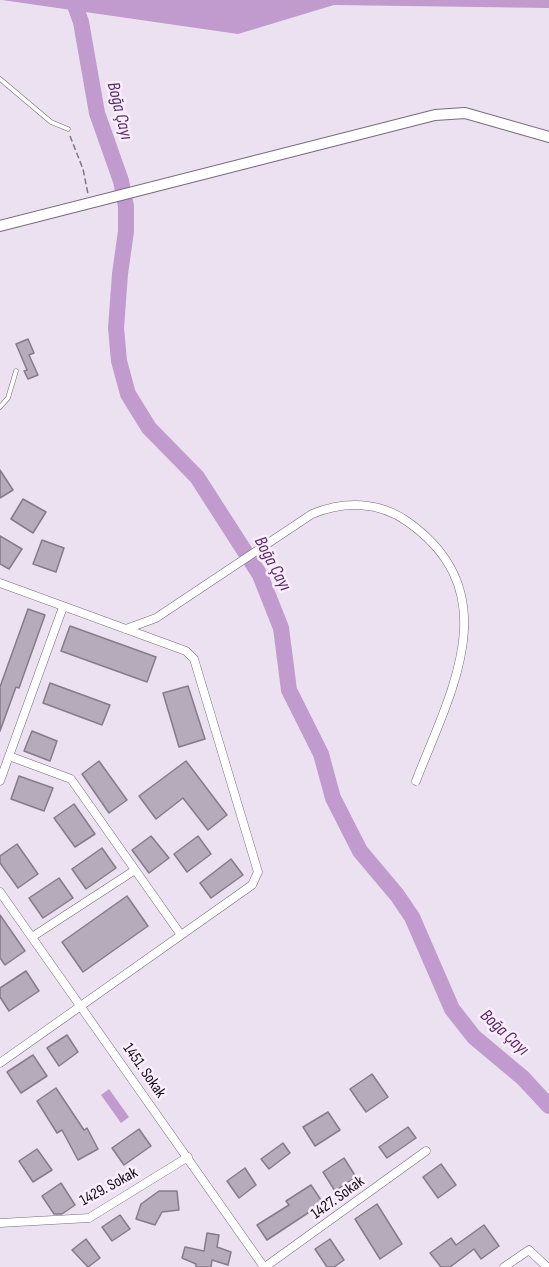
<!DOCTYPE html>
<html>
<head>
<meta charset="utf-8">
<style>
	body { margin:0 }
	canvas { display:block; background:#ece1f0 }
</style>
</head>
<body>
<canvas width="549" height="1267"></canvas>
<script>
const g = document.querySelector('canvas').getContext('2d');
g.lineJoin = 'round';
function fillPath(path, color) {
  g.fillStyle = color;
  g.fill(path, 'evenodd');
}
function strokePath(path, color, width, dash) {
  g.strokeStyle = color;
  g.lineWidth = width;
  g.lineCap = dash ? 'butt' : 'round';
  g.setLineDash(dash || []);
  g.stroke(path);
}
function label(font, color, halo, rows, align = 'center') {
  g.font = font + ' "Sofia Sans Condensed",sans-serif';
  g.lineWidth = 5;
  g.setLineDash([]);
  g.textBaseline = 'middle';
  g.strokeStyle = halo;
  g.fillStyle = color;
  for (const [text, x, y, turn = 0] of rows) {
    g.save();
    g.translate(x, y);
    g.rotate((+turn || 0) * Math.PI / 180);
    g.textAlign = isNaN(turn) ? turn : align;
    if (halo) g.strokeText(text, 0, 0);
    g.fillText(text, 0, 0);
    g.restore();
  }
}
fillPath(new Path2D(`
	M2,0H549V8L334,5L238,34Z
	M109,1089L129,1117L121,1123L101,1095Z`), '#c19bcd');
strokePath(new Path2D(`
	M73,0L81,22L97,113L121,181L126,206V231L120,274L116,328L119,361L128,394L149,428L197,477L260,575L281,628L289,690L321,754L333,798L360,851L397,895L412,917L452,1009L474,1037L523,1078L549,1106`), '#c19bcd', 16);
const building = new Path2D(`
	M28,339L34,353L29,355L38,375L28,379L24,371L27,370L16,344Z
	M0,470L13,490L0,498Z
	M23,499L46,512L33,533L11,519Z
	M0,536L22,549L9,569L0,564Z
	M42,540L64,548L56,572L33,564Z
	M28,609L45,615L19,688L16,687L0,731V687Z
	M70,626L156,657L147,682L61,651Z
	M50,683L110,705L102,725L43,703Z
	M188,686L205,739L179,747L163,693Z
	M32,731L57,741L50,761L24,751Z
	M99,761L127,800L109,813L82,774Z
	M186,761L227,815L208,830L183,798L156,819L139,796Z
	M19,776L53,788L44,811L11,799Z
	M74,804L95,834L75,847L54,818Z
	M151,836L169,858L149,873L132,850Z
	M198,836L211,854L187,872L174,854Z
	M17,844L38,874L18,888L0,863V856Z
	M102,848L116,868L86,889L72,869Z
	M231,859L243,875L211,898L200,883Z
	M59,878L73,898L43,918L29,898Z
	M127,896L148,926L83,972L62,942Z
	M0,915L25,951L5,965L0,958Z
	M26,971L39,991L9,1011L0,997V988Z
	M67,1035L78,1052L59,1066L47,1048Z
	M33,1055L47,1076L21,1093L7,1072Z
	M372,1074L388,1097L366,1112L350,1089Z
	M56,1088L84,1130L87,1128L98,1149L78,1160L62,1130L57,1133L37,1101Z
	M328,1112L340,1130L315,1146L303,1127Z
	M408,1127L416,1138L387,1158L379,1147Z
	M139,1129L151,1146L124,1165L112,1148Z
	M283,1143L290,1153L269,1169L261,1159Z
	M37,1149L52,1170L33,1182L19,1161Z
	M344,1158L356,1177L335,1191L323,1172Z
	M441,1164L456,1185L438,1198L423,1177Z
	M245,1168L256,1185L239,1198L227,1181Z
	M61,1183L75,1205L62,1214H54L42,1196Z
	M311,1185L323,1203L267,1240L257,1225L289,1205L286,1201Z
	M159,1191H177L179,1210L162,1212L155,1225L136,1219L141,1204Z
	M377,1204L402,1244L380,1259L355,1219Z
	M120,1215L130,1229L112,1241L102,1227Z
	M484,1225L499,1246L481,1259L474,1249L450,1267H441L430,1253L451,1238L456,1245Z
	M207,1233L219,1235L217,1247L231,1252L228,1265L212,1260L211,1267H196V1264L182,1258L185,1247L204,1251Z
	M86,1239L100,1258L88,1267L72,1250Z
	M330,1239L344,1260L334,1267H327L315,1249Z`);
fillPath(building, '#b6abba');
strokePath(building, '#867b89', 1.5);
const service = new Path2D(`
	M0,79L51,122L68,129
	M0,407L8,398L16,371`);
const minor = new Path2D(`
	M0,583L186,651L194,659L258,872L252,885L0,1063
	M126,629L156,618L312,514C344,501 379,501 408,522C508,593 451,691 416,781
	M9,756L71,779L181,935
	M0,781L63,607
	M0,892L264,1267
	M32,937L135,870
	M0,1223L89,1218L188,1157
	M265,1267L426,1151
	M504,1267L529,1250L547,1267`);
const tertiary = new Path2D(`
	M0,226L435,115L465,113L549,137`);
strokePath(service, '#776c7a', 5);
strokePath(minor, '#776c7a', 9);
strokePath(tertiary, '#776c7a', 12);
strokePath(new Path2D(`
	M70,136L83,169L88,194`), '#7e7781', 1.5, [6, 3]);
strokePath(service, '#fff', 4);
strokePath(minor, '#fff', 8);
strokePath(tertiary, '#fff', 10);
label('16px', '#120e13', '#faeefe', [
	["1451. Sokak",144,1071,55],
	["1429. Sokak",109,1187,-29],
	["1427. Sokak",338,1198,-36]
]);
label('italic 18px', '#582966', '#faeefe', [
	["Boğa Çayı",119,111,76],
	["Boğa Çayı",272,564,62],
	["Boğa Çayı",504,1033,43]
]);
</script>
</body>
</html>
